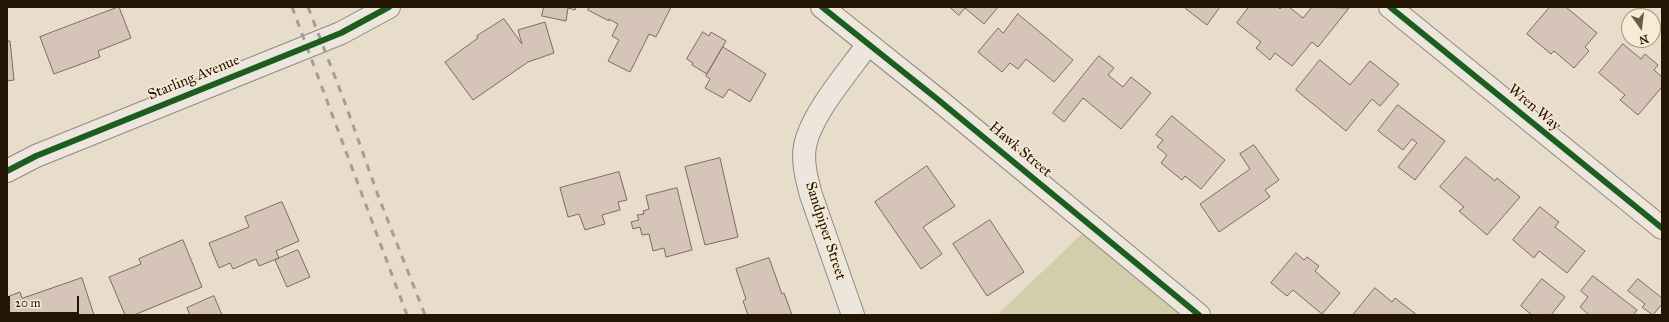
<!DOCTYPE html>
<html>
<head>
<meta charset="utf-8">
<style>
	body { margin:0 }
	#map { position:relative; width:1669px; height:322px; overflow:hidden; background:#e8dccb; font-family:"IM FELL Great Primer",serif }
	canvas { display:block }
	.frame { position:absolute; inset:0; border:8px solid #231504; pointer-events:none }
	.north { position:absolute; left:1621px; top:8px; width:40px; height:40px; box-sizing:border-box; background:#f8ead5; border:1px solid #a39581; border-radius:50%; rotate:166deg; font-size:11px; font-weight:700; line-height:16px; text-align:center; color:#231504 }
	.north::after { content:''; display:block; margin:auto; width:14px; height:18px; background:#685b4a; clip-path:polygon(50% 0,100% 100%,50% 72%,0 100%) }
	.scale { position:absolute; left:8px; top:296px; width:71px; height:18px; box-sizing:border-box; border:2px solid #231504; border-top:0; padding-left:5px; font-size:12px; line-height:14px; white-space:nowrap; color:#231504; -webkit-text-stroke:3px #f8ead5; paint-order:stroke }
</style>
</head>
<body>
<div id="map">
<canvas width="1669" height="322"></canvas>
<div class="frame"></div>
<div class="north">N</div>
<div class="scale">20 m</div>
</div>
<script>
const g = document.querySelector('canvas').getContext('2d');
g.lineJoin = 'round';
function fillPath(path, color) {
  g.fillStyle = color;
  g.fill(path, 'evenodd');
}
function strokePath(path, color, width, dash) {
  g.strokeStyle = color;
  g.lineWidth = width;
  g.lineCap = dash ? 'butt' : 'round';
  g.setLineDash(dash || []);
  g.stroke(path);
}
function label(font, color, halo, rows, align = 'center') {
  g.font = font + ' "IM FELL Great Primer",serif';
  g.lineWidth = 3;
  g.setLineDash([]);
  g.textBaseline = 'middle';
  g.strokeStyle = halo;
  g.fillStyle = color;
  for (const [text, x, y, turn = 0] of rows) {
    g.save();
    g.translate(x, y);
    g.rotate((+turn || 0) * Math.PI / 180);
    g.textAlign = isNaN(turn) ? turn : align;
    if (halo) g.strokeText(text, 0, 0);
    g.fillText(text, 0, 0);
    g.restore();
  }
}
fillPath(new Path2D(`
	M1085,231L1188,315H997Z`), '#d2cdaa');
const building = new Path2D(`
	M119,7L131,38L98,51L100,57L54,74L40,37Z
	M544,7H576L575,10L568,8L566,21L542,16Z
	M590,7H671L656,37L649,34L630,72L608,61L619,40L612,36L618,24L609,19V21L588,10Z
	M950,7H998L984,24L965,8L959,15Z
	M1187,7H1220L1207,25L1186,9Z
	M1249,7H1278L1280,9L1282,7H1289L1303,18L1312,7L1349,8L1318,47L1312,42L1292,66L1275,53L1270,60L1256,48L1261,42L1237,23Z
	M1550,7H1566L1597,33L1585,47L1589,51L1574,68L1554,51L1551,54L1527,34Z
	M1018,14L1073,60L1054,82L1026,59L1018,69L1010,63L1002,72L978,52L998,28L1003,33Z
	M504,19L522,44L518,30L545,22L554,53L528,62L473,100L445,62L478,38L477,36Z
	M703,32L709,36L711,32L726,41L707,74L692,65L693,63L687,59Z
	M7,41H10L14,80L7,81Z
	M1623,44L1641,59L1645,54L1658,65L1654,70L1662,77V87L1638,115L1620,100L1625,95L1599,73Z
	M723,47L766,74L750,102L729,89L723,98L705,88L710,79L706,76Z
	M1099,56L1114,68L1108,75L1123,87L1131,77L1151,93L1121,129L1083,98L1064,122L1053,113Z
	M1320,60L1350,85L1370,61L1399,84L1380,106L1372,99L1346,131L1296,90Z
	M1398,105L1445,141L1415,180L1398,167L1417,143L1412,139L1403,150L1378,131Z
	M1172,116L1225,160L1201,189L1185,176L1182,180L1161,163L1167,155L1157,147L1163,140L1156,135Z
	M1254,145L1279,180L1265,190L1270,197L1219,232L1200,204L1250,169L1240,154Z
	M1466,157L1495,181L1497,178L1520,197L1487,235L1459,211L1464,207L1440,187Z
	M720,158L738,237L705,245L685,167Z
	M927,166L955,206L923,227L942,254L921,269L875,202Z
	M619,172L627,200L618,202L620,210L602,215L605,224L585,230L579,214L568,217L560,188Z
	M677,188L692,250L666,257L664,248L653,251L649,234L642,235L640,227L633,229L631,222L639,220L637,215L644,214L643,211L649,209L646,196Z
	M282,202L299,241L276,251L279,258L259,266L256,259L233,269L230,263L219,268L209,243L249,227L245,217Z
	M1540,207L1559,222L1555,227L1585,251L1567,273L1539,251L1534,258L1513,240Z
	M990,220L1024,272L987,296L953,244Z
	M183,240L202,287L134,315H125L109,277L141,264L139,259Z
	M298,250L310,277L287,287L275,260Z
	M1296,253L1304,260L1307,257L1319,266L1315,271L1340,293L1322,314L1293,290L1287,296L1271,283Z
	M769,258L782,294L784,293L792,315H748L743,301L746,299L736,269Z
	M1593,276L1637,310L1633,315H1589L1580,307L1588,297L1581,291Z
	M82,278L94,315H7V297L20,292L22,298Z
	M1542,279L1565,297L1551,315H1532L1521,306Z
	M1638,279L1662,298V304L1653,315L1642,307L1645,304L1628,291Z
	M1375,288L1392,302L1395,298L1417,315H1353Z
	M214,296L222,315H190L187,308Z`);
fillPath(building, '#d6c4b8');
strokePath(building, '#766e63', 1);
const minor = new Path2D(`
	M822,7L936,98L1199,315
	M1390,7L1662,228
	M7,171L36,156L341,33L389,7
	M853,315L811,195C807,180 802,162 805,146C811,114 849,71 868,44`);
strokePath(minor, '#928a7e', 24);
strokePath(minor, '#ece6dd', 22);
strokePath(new Path2D(`
	M292,7L407,315
	M308,7L345,103L379,198L425,315`), '#a49e95', 3, [7, 7]);
strokePath(new Path2D(`
	M822,7L936,98L1199,315
	M1390,7L1662,228
	M7,171L36,156L341,33L389,7`), '#1b5e20', 6);
label('15px', '#231504', '#f8ead5', [
	["Starling Avenue",194,78,-22],
	["Wren Way",1534,108,40],
	["Hawk Street",1020,150,40],
	["Sandpiper Street",825,231,72]
]);
</script>
</body>
</html>
